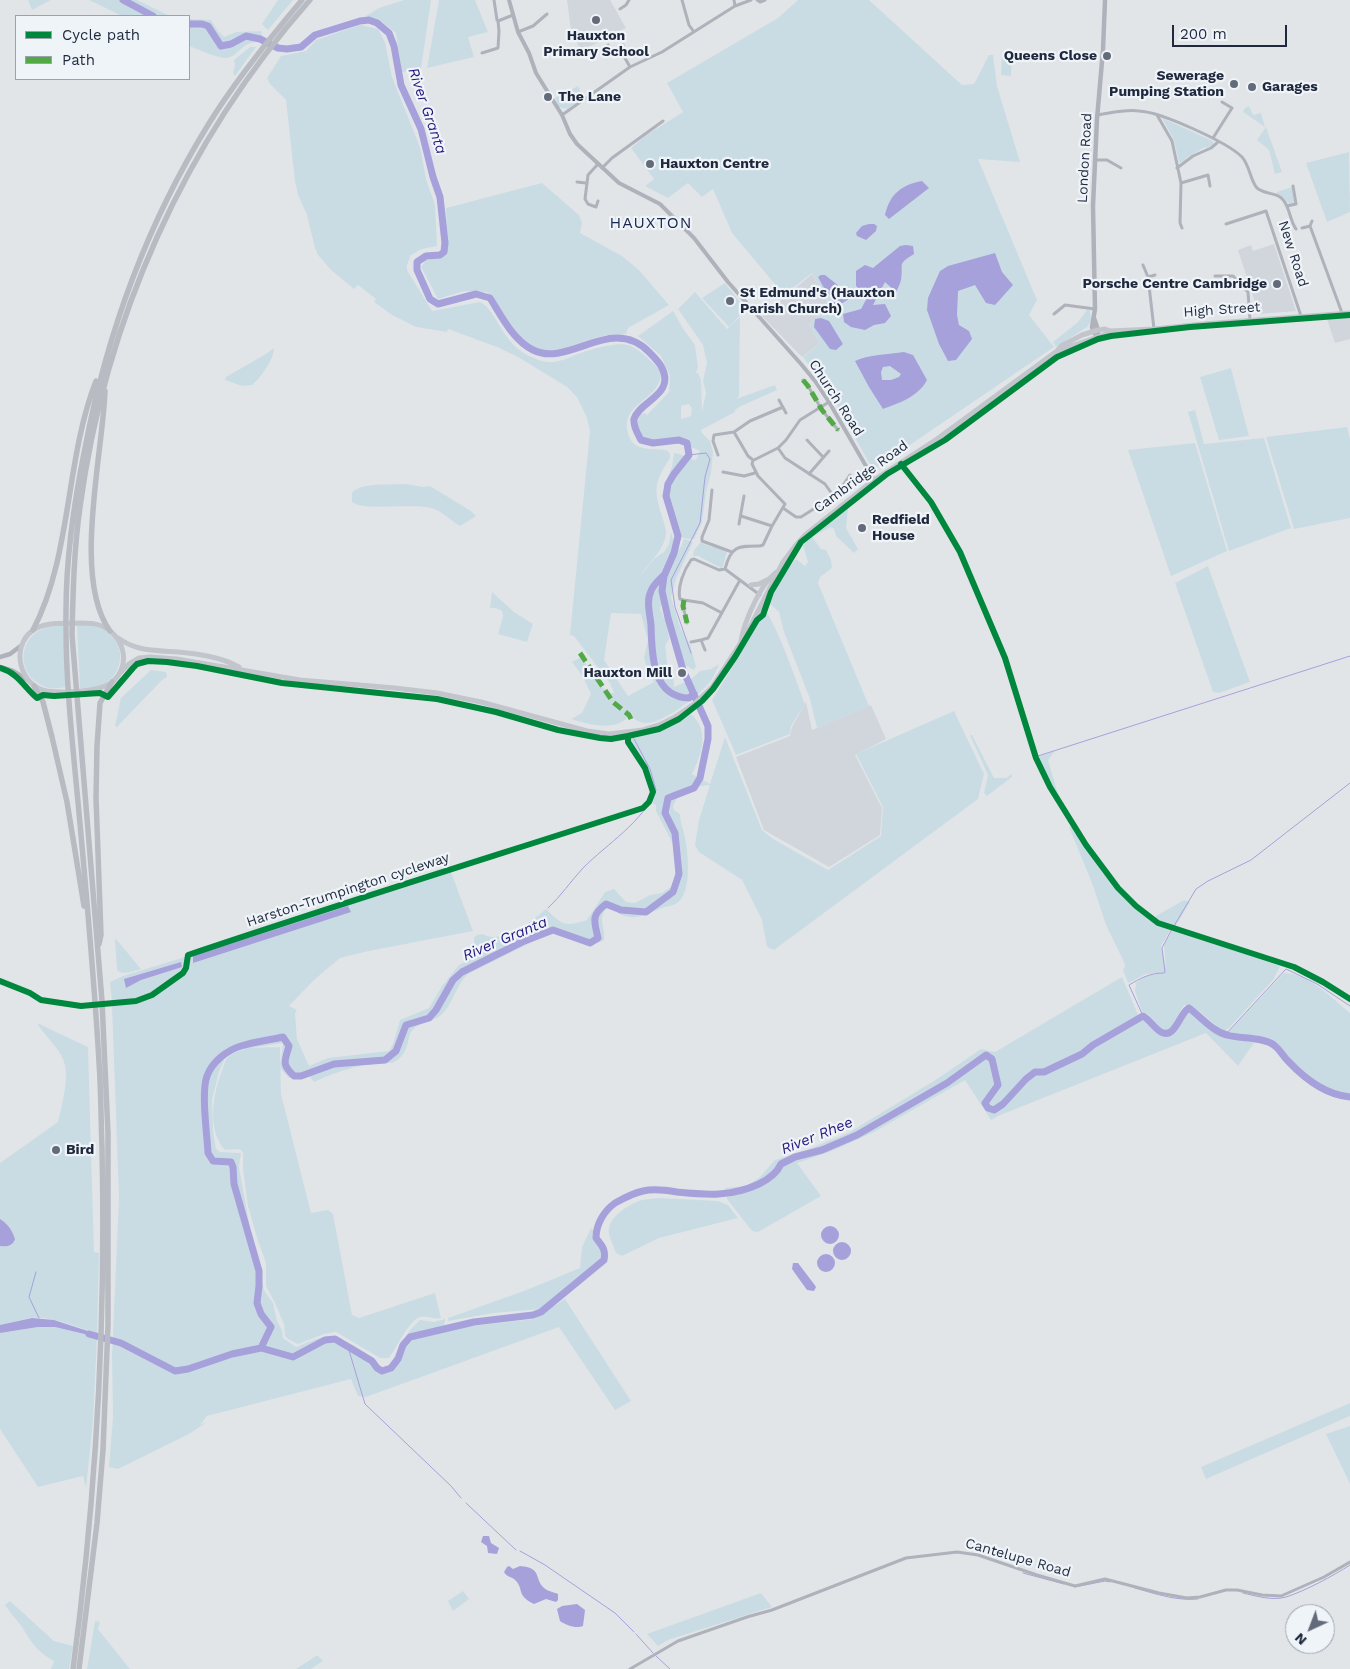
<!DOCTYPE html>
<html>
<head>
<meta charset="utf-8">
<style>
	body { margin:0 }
	#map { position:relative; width:1350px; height:1669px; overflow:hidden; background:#e2e5e8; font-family:"Work Sans",sans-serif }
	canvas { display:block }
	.legend { position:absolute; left:15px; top:15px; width:175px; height:65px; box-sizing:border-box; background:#eff4f8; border:1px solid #9ca2ad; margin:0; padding:6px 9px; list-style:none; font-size:15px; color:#1f283d }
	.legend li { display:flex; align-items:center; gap:10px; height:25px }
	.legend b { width:25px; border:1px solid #9ca2ad }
	.north { position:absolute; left:1285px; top:1604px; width:50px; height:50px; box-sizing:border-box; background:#eff4f8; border:1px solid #9ca2ad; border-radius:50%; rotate:223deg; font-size:14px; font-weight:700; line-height:20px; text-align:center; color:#1f283d }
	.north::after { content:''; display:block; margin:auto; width:18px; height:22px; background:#636a79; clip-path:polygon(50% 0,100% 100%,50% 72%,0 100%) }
	.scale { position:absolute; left:1172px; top:25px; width:115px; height:22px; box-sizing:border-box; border:2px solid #1f283d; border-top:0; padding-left:6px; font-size:15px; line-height:18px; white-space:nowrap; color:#1f283d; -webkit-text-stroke:4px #eff4f8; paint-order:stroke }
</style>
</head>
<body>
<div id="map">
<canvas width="1350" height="1669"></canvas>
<ul class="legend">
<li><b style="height:6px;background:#00873e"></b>Cycle path</li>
<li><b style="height:6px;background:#52aa46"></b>Path</li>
</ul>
<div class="north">N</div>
<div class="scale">200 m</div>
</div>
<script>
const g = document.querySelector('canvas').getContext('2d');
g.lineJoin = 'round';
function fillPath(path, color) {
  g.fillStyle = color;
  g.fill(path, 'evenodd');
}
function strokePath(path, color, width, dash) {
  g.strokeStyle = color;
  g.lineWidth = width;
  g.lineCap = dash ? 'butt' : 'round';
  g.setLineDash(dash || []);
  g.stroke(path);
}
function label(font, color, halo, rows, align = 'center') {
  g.font = font + ' "Work Sans",sans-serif';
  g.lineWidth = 4.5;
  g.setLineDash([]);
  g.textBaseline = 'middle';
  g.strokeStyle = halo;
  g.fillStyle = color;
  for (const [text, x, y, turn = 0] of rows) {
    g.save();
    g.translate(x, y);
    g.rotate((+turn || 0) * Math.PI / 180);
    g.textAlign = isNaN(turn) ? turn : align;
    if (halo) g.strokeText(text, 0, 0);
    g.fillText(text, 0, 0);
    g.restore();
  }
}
fillPath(new Path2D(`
	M567,0H610L626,28L581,51L571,30Z
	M1274,244L1296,311L1259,314L1238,250L1251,245L1253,251Z
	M812,274L829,305L809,325L820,343L802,357L762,316Z
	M1350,316V339L1335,343L1327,319Z
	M806,702L812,730L871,705L886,739L855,755L882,808L880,835L829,867L764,830L736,757L790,736L792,727Z`), '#d1d6dc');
fillPath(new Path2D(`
	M28,0H51L32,10Z
	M89,0H137L170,16H122Z
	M278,0H293L268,30L262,24Z
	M404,0H431L421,69L402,72L396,33L382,22L366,16L379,8Z
	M439,0H475L488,32L468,37L474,57L427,68Z
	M798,0H869L962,85L974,84L989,55H993L997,86L1020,162L978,159L1037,300L1029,315L1054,347L873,470L831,394L803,357L820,343L809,325L829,306L812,273L784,295L732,233L713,189L702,197L688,183L668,198L645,186L654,179L631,148L645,136L683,112L667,83L778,18Z
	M189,19L211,20L218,31L224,37L236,32L261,31L263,38L259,42C241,42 240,55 227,58C219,59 197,49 189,46Z
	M360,25L378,29L385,42L392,77L420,147L426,179L435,205L437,246L422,249L411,255L407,265V270L432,311L480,302C488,306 490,311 495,318C508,340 516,353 542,361C554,364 564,360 575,355C588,350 619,340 631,346C643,352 652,362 661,371C662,400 624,401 627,428C631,464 673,438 670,458C655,481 653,489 662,516C664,524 668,531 665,539C661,553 647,565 639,577L655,558L664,552L669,544L671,533C675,539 672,547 676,554L682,545L684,539L693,542L676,579L671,597L680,627L690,645L696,666L694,670L685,665L679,663V652L673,644L671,622L667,606L663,602L660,608L667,626L669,639L665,646C667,653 666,656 667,663C668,672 675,674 674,687L690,680L700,671L711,669L719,664C716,671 714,677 710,682C698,696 662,725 644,723C638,722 634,719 630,715C617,732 590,725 571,719L582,713L591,694L583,677L572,662L581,657L603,688L611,693H614L610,683L574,636L570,635L590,431L587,418L577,397L567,387L518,357L497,347L448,329L447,332L416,327L392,315L374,302L376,299L358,285L354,289L331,270L318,255L315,248L307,215L298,195L295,181L286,100L270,84L267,78L281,56L306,51L316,40ZM611,613L641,614L648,640L644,658L648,672L654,682L628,696L604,660Z
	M250,47H256L235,76L233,73L235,66L234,60Z
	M1002,56L1012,57L1011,76L1001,75Z
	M578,86L584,98L567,109L559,107L555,98Z
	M1249,106L1253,115L1261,113L1265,127L1243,112L1245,108Z
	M1162,118L1213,141V144L1207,148L1205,147L1186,158L1185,160L1179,163L1174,140Z
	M1266,127L1282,172L1275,174L1269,150L1257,140Z
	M1349,152L1350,212L1327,222L1306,163Z
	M542,183L579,215L582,223L580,233L622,256L639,270L669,305L628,328L626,334C617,335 608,334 599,337C575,343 545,362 523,341C508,328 502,306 487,292L464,291L438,299L421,267L426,260L443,257L447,254L446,208Z
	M1292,187L1294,202L1293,204L1290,205L1284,198L1277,194V192Z
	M725,283L743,306V312L729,327L702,298Z
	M695,292L727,329L740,317L739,396L736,399L775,385L777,390L739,407L735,410V412L701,430L702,433L710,441L713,452L711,473L706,492L702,522L694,539C691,539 685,539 682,537C672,532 671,495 664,485L672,467L674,453C683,454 688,459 696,460L700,451L691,447L682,437L657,441L644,439L637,427L639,415L645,413L647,415L669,392L670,376L661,356L638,336L673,311L684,330L695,345L698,367L696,373H698L701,380L702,411L706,393L703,381L707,363L703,345L678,309ZM689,404L692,409L691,416L681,419V406Z
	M1087,310H1090L1091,321L1087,327L1056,347L1053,342L1078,322Z
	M274,348C274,359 261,378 252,385L242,386L225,380L226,377L266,354Z
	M1231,368L1249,436L1219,440L1200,377Z
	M1195,410L1204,444L1264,438L1291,528L1229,551L1188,412Z
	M1347,427L1350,439V518L1294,529L1266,437Z
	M1195,443L1227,551L1171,576L1128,450Z
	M406,484L423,487L430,486L471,511L476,516L460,526C451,521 443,512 434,509C414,502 364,512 352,502V493C360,482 393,485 406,484Z
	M843,509H848L846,528L858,549L854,553L836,536L834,529L831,527L812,537L821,549L826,550L831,560L832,568L820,577L818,583H816H818L869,706L817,728L810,699L784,632L779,612L768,602L781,577L796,559L805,566L808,562L803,545L814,533Z
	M701,542C708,548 719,546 727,552L723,566L721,568L698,556H693L694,550Z
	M1208,566L1250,682L1219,693L1213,692L1175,583Z
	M492,592L514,612L533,624L527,642L498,634L503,616L502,611C498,609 494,607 490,608Z
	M763,609C774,615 799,688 805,704L791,726L790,734L736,755L712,700L737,660Z
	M88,625C97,627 106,628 112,636C125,649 122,673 106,683C98,688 89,688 80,688L77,626Z
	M63,626L66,687C58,688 51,690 43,686C18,676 17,642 40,630C47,626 56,626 63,626Z
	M151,670L166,672L167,677L162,680L117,727L115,726L121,698Z
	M954,711L984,774L978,799L774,950L767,947L762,920L742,880L699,852L695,845L699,820L710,785C699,785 688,791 678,796L673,806L674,810L680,814C680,821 682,826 684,833C688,849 693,893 677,903C673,906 667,906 662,908C649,913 637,921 622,915C617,913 613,909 609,907C596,916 606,928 604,940C587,951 569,934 552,932L468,974C455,986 453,1006 440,1016C431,1023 418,1022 412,1031C409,1034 409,1038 408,1042C406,1052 401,1059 392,1063C367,1061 336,1072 314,1082L308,1075L289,1078L280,1068L283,1043L238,1050L225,1058L219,1072L212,1100L213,1131L216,1149L220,1152L241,1153L239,1167L250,1228L264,1290L273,1303L277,1321L282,1330L283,1338L296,1347C305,1344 317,1337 326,1337C343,1336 373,1355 382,1368L389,1366L409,1331L420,1320L434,1322L445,1319L444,1327L454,1328L534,1319L565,1299L631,1401L615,1410L559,1327L366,1397L358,1396L351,1379L207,1416L200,1425L207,1422L189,1434L118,1469L109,1467L113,1417L112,1356L119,1198L112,1006C140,1005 166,990 186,971L189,957L191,956L377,893L451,872L473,931L369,951L340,958L315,979L289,1006L297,1010L295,1013L297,1039L309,1066L328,1058L389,1051L393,1044L400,1020L429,1008L442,986L459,965L475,956L474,937C484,931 483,937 493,937C514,936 530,922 546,909C564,926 564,927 587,920L605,892L614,889L626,902L635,903L650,895L662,893L671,887L674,882L676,867L674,846L656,811V805L650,802L654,791L651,779L630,739L667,728L691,714C710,731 702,754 692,774L710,784L725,737L762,830L773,839L828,870L881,836L883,807L856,754Z
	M970,735H972L994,778H1006L1012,774V777L987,796L984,793L988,775Z
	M1055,751L1048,760L1060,801L1037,757Z
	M1072,826C1098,866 1124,911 1171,929L1161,946L1166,969L1164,945L1173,929L1280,966L1273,980L1229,1028L1223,1032C1213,1025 1196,1004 1184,1005L1171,1028L1167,1031C1156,1028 1153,1014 1142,1012L1135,991L1136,983L1145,976L1164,973L1146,974L1128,983L1123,970L1125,967L1124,962L1106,925L1092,883L1069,827Z
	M1184,900L1190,902L1175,927L1154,920L1156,916Z
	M115,939H116L141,969C133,971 123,976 117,970Z
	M185,957L186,962L183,972C157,991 145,999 112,1002L110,982L123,976Z
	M1284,973C1309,974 1331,997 1350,1013V1095L1327,1090L1304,1074L1271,1039L1228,1032Z
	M1122,977L1140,1019L1149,1024L1160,1034L1170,1035L1181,1023L1185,1013L1190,1011L1226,1037L1254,1043L1238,1066L1206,1033L998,1116L991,1120L965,1080L874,1132L832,1151L797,1163L821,1196L758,1232L752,1231L727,1199L725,1188L744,1186L751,1183L760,1177L775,1160L804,1151L850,1132L937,1079L981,1049L995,1052Z
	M37,1023L88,1047L94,1252L99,1253L97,1334C77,1327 53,1316 31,1318C21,1319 11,1324 0,1325V1163L58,1122C62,1104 71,1074 62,1057C56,1045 44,1035 37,1023Z
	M280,1047L281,1094L311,1213L328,1210L333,1214L352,1315L359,1318L435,1293L441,1318C434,1320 429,1316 421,1317C411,1317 395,1350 389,1358H380L336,1332L324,1334L298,1344L288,1339L285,1336L284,1324L274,1301L266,1286V1263L257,1238L248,1206L243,1170V1152L239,1149L225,1150C206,1129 213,1092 223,1068C224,1065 225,1060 227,1058C240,1045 264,1048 280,1047Z
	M658,1198L718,1201L728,1205L738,1218L659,1238L622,1256L616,1253C614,1247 610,1240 609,1234C606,1218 629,1204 642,1200C647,1199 653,1199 658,1198Z
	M591,1228L594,1231L593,1237L603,1251V1258L561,1295L541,1309L494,1313L448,1321V1318L524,1291L580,1268L582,1247Z
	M38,1327H55L97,1337L93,1421L86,1488L83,1476L38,1487L0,1429V1333Z
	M1350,1403V1416L1206,1479L1201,1467Z
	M1350,1426V1484L1326,1434Z
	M463,1591L469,1599L453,1611L448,1601Z
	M761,1593L772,1607L668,1640L658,1646L647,1634Z
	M10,1601L54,1641L73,1646L69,1669H51L54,1661C36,1651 32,1643 22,1627C17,1620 10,1613 5,1605Z
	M95,1621L100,1622L98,1629L130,1669H87Z
	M316,1656H318L323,1661L311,1669H296Z`), '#cadce3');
fillPath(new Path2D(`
	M922,181L929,188L889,219L885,215C890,194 901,185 922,181Z
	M869,224H874L877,226L876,231L866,240L857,236L856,233L862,226Z
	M906,245L913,246L914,254C896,265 904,263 901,280C900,284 898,288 896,292L885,282L873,305L885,304L891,316L885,323L874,325L865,330L851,327L844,322L843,314L861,309L867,298L856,286V271L865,265L873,268L900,246Z
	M995,253L1002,272L1013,285L995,305L986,303L975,285L958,291L957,315L959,325L969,331L972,339L956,360L948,361L939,344L927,310L928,298L940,271L948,266Z
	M821,275H825L849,294V299L836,307L832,302V298L825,290L818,277Z
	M821,318L829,321L843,344L836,350L830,349L814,327L815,319Z
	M904,352L913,355L927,380C918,397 899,403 883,409L869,387L855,361C867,355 890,354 904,352ZM890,366L901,374L899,377L891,380H882L881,372L883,367Z
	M348,906L351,912L193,963V956Z
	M181,962L182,967L141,980L126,988L124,979Z
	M0,1219C8,1224 12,1230 15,1239C13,1246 6,1247 0,1246Z
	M821 1235a9 9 0 1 1 18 0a9 9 0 1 1-18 0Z
	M833 1251a9 9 0 1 1 18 0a9 9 0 1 1-18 0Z
	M817 1263a9 9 0 1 1 18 0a9 9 0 1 1-18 0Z
	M793,1263H798L814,1284L816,1287L814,1291L807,1290L792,1269Z
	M32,1318L54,1320L97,1334V1337L55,1327H38L0,1333V1325Z
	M483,1536H489L491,1543L499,1548L497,1554L488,1553L487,1546L481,1542Z
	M509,1566L513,1569L520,1566C542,1568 534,1577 543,1587C546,1591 554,1592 558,1594V1600L556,1602L546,1599L534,1604C515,1595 525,1588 514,1579C509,1576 507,1577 504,1572L507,1567Z
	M577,1604L585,1610L583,1626C576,1629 566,1625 560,1621L557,1609L562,1606Z`), '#a6a0db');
strokePath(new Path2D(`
	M689,455L706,453L710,459L705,477L700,523L671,580L675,607L691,653
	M1038,756L1350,656
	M548,908C561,896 571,881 583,868C608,843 642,823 656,790L650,769L634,739
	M1174,926L1196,889L1208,881L1251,860L1350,783
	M1143,1016L1129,985C1141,978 1150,973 1164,973L1165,972L1162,948L1172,929
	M1225,1035L1286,969L1317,984L1350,1006
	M36,1272L29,1297L39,1318
	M348,1347L365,1404L451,1486L461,1498
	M466,1503L516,1550
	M520,1551L545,1565L615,1613L634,1632
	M1023,1573L1064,1584
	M1075,1587L1105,1581L1110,1582
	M1135,1588C1156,1594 1176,1601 1198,1599
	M1243,1593C1256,1596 1272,1601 1286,1597C1305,1591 1333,1576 1350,1565
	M636,1634L653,1653
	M656,1656L670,1669`), '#a6a0db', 1);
strokePath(new Path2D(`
	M123,0L153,16
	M189,24H202L208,26L221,46L231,44L246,36L260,39L278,48L287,49L301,47L315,35L360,21L369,20L377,23L389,33L394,46L401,85L421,129L433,177L440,197L445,243L444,252L440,255L426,256L417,262V270L430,299L438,304L476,294L490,298C502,317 513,340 533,350C569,368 611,314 649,352C653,356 658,361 661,366C677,395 639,401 634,419C633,427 638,434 641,440L653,443L679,440L687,443L689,455L674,474L668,484L666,496L678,536L674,553L664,576L662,591L668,618L683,670L708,726V739L700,778L694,788L668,798L665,813L675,833L679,874L673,892L646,912L621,910L606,904C591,915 594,921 598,938L590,943L553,930L522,942L462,972L453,980L436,1010L429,1018L406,1025L396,1051L385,1060L334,1064L301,1076H294C281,1064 285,1061 289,1046L283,1037C269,1040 254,1042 241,1046C227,1050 212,1062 207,1076C201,1092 207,1134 208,1153L213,1161L231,1162L233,1167L234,1184L259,1271V1286L257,1303L261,1314L271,1327L261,1348
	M663,576C659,580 653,585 651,591C646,601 650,614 651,625C652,652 651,697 689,698L694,694
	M89,1334L121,1343L175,1371L188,1369L232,1354L261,1348L293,1357L325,1340L335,1339L372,1361L377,1368L382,1371L391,1368L398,1359L403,1345L410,1337L474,1322L533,1315L541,1312L604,1260C606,1249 602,1246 596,1238C596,1224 604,1211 615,1203C624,1198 633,1193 643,1191C654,1188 666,1190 677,1192C707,1195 731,1197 759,1184C769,1179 777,1173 781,1164L795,1157L822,1150L857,1135L947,1083L986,1055L992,1059L998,1085L985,1103L988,1108L994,1110L1003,1104L1026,1079L1035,1072H1044L1082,1054L1093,1045L1143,1016C1150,1020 1154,1028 1161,1032C1175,1040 1180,1012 1189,1008C1201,1017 1212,1031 1227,1035C1240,1039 1266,1037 1275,1046C1280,1050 1283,1056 1288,1061C1304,1078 1326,1095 1350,1097`), '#a6a0db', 7);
strokePath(new Path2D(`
	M494,0L497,20
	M682,0L689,25L694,32
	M734,0L735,6
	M757,0L760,2L765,0
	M620,9L626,5L629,0
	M518,32L533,26L547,14
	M608,45L613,55L621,51L630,67
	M621,51L623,45
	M482,53L498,48L499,31L498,21L513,15
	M562,115L630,67L662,52L735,6L751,0
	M1097,115C1111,113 1125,109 1139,111C1161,112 1227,142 1242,157C1250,166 1250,180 1257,188C1265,195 1279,192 1284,201C1290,209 1290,221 1296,229
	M1157,115L1172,141L1181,183L1180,223L1182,228
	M1213,138L1232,108L1222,102
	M1095,160H1107L1121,168
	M602,168L612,158L663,121
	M1177,168L1193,156L1211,148L1218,142
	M577,182L586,183
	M1181,183L1208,175L1210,186
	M598,201L596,207L588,204L585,199L588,175L598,164
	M1287,206L1296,204L1293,186
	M1312,221L1310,226L1342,313
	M1226,224L1266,211L1301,316
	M1302,228L1310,226
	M1143,265L1148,277L1154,329
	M1215,276H1233L1248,292L1250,320
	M1148,277L1155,275
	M1054,314L1065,305L1095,309
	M803,380L808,386L822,410L838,430
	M779,400L786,413
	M734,432L748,456L753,460
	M807,440L823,457
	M778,448L785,458L825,484L832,494L831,498L801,517H796L783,508
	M718,455L713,441L714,435L734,432L750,421L783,407
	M753,460L752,464L758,476L785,504L772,526L763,545L760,546C739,546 731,545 725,569L760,595
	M754,460L778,448L786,440L800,420L829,402
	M723,472L744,476L755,473
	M809,474L829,451
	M712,490L709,520L702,537V541L732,552
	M832,494L839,491L850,475
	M741,516L772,526
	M739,524L744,496
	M684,600L683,606L687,623
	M722,613L703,603L684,600L680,599C677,587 684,570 691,560L694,559L719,570L725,569
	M691,642L701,640
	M705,650L701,640L708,638L740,580
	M630,1669L678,1641L747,1617L772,1610L906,1558L957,1552L978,1555L1037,1575L1075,1586L1105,1579L1159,1593L1187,1598L1200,1597L1226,1590H1237L1262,1595L1281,1596L1324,1577L1350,1562`), '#afb2ba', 3);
strokePath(new Path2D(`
	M509,0L518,32L529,53L536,73L562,115L570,134L577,144L619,183L660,204L694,238L728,282L801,364L815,381L829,402L874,480`), '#afb2ba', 4);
strokePath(new Path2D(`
	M1094,318L1098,330V333
	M1095,334L1092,327L1095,309L1093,206L1097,119L1103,50L1105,0`), '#afb2ba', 4.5);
strokePath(new Path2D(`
	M0,657L10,654L22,645
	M0,667L13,671L28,680`), '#aeb2bb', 4.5);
strokePath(new Path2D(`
	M1057,351L1106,334L1110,331
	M751,585L759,584L769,579
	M80,623C87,623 93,623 99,625C124,633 133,666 111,683C98,692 62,693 47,691C20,686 10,648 32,631C45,621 65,624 80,623Z
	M118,638C138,652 154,650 178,652C199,654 221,657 239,667
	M741,641C744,622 761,582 778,571
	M119,674L129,664L139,658L150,657L177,659L300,680L395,688L437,693L481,702L587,731L609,734L643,730L659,725L675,717L694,704L712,687L747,633L783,562L796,545L805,535L874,480L937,439L1057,351L1061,346L1082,335L1098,330L1105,329L1110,331L1154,329L1203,324L1350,313`), '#c2c5cc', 5);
strokePath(new Path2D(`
	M105,391C103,453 72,579 110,631
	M33,630C72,556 65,460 96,381
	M34,686L43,702L52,737L67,802L84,906
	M99,944L101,935L96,798L97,746L100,703L112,682
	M73,1669C96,1497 106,1323 102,1149C101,1120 101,1091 99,1062C94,975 86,889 78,802C72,739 65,675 66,611C66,556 74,502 85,448C107,333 147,224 208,125C235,81 269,39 302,0
	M79,1669L97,1523L103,1450L108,1325V1133L102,1001L72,635C73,592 74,549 80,507C105,320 185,141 310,0`), '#b9bbc2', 5.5);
strokePath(new Path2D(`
	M803,380L808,386L822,410L838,430
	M684,600L683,606L687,623
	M580,653L613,702L629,715L631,719`), '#52aa46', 5, [10, 5]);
strokePath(new Path2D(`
	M901,464L931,502L960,552L1005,658L1036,758L1050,787L1086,845L1118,888L1136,906L1158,923L1294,967L1323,982L1350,999
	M0,668C18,673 24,687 37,698L43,695L54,696L100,693L108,697L133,668L137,664L148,661L167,662L197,666L282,683L437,699L496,712L558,730L600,738L611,739L628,736L659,729L679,719L702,701L713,689L735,657L757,620L763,615L771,592L801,542L887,474L945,440L1057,357L1098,339L1111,336L1190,327L1350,315
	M0,981L30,993L41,1000L81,1006L136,1001L152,995L183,973L186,968L188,955C339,904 491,857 643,808L649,802L653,792L645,768L628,742V736`), '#00873e', 6);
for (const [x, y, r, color] of [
	[596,20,5,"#636a79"],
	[1107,56,5,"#636a79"],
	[1234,84,5,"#636a79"],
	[1252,87,5,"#636a79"],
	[548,97,5,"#636a79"],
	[650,164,5,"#636a79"],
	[1277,284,5,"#636a79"],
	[730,301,5,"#636a79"],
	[862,528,5,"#636a79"],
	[682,673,5,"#636a79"],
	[56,1150,5,"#636a79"]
]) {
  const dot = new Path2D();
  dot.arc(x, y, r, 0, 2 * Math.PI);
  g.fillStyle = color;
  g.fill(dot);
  strokePath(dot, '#eff4f8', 2);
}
label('bold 14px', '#1f283d', '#eff4f8', [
	["Hauxton",596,36,"center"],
	["Primary School",596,52,"center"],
	["Queens Close",1097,56,"right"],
	["Sewerage",1224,76,"right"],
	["Pumping Station",1224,92,"right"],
	["Garages",1262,87],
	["The Lane",558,97],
	["Hauxton Centre",660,164],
	["Porsche Centre Cambridge",1267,284,"right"],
	["St Edmund's (Hauxton",740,293],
	["Parish Church)",740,309],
	["Redfield",872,520],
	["House",872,536],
	["Hauxton Mill",672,673,"right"],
	["Bird",66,1150]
], 'left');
label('14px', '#1f283d', '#eff4f8', [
	["London Road",1085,158,-87],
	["New Road",1293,254,72],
	["High Street",1222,310,-4],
	["Church Road",836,398,57],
	["Cambridge Road",861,477,-36],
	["Harston-Trumpington cycleway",348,890,-18],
	["Cantelupe Road",1018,1558,16]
]);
label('italic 15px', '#23157d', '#eff4f8', [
	["River Granta",427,111,71],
	["River Granta",505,939,-23],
	["River Rhee",817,1136,-22]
]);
g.letterSpacing = '1px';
label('16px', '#192850', '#eff4f8', [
	["HAUXTON",651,223]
]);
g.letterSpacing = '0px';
</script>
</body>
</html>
